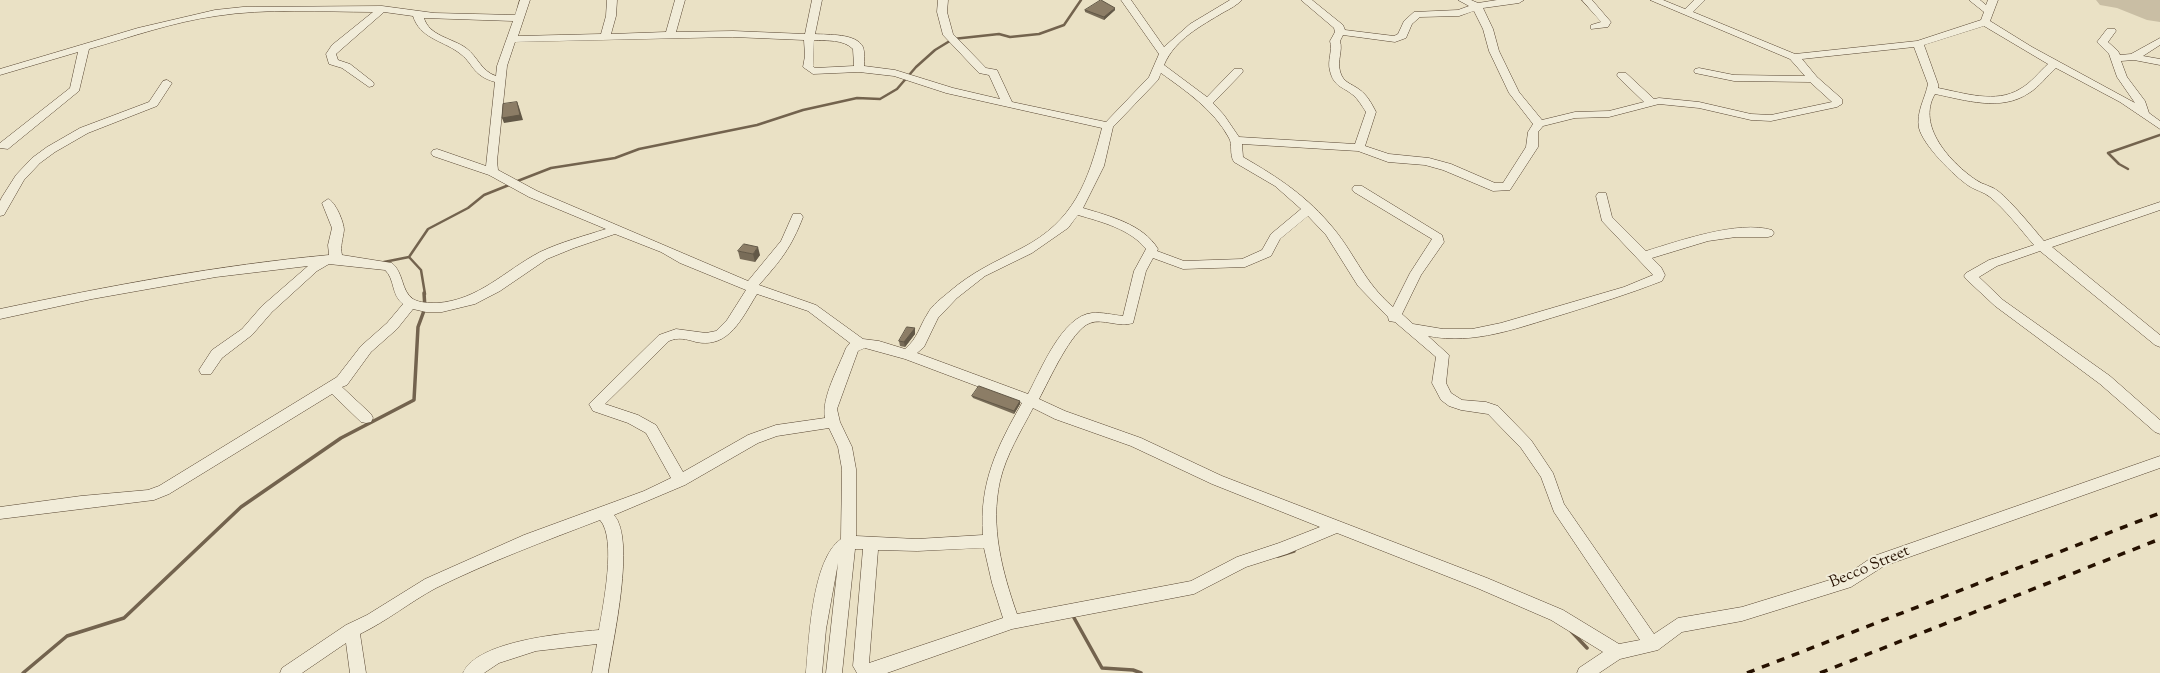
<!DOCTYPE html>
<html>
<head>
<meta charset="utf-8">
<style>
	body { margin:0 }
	canvas { display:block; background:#eae1c5 }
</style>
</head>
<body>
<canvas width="2160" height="673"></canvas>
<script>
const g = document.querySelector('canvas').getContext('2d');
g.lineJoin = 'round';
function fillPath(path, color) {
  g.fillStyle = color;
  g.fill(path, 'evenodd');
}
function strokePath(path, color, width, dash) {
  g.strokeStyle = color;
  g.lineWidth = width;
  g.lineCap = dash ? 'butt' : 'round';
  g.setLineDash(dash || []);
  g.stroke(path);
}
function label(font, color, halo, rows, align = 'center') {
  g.font = font + ' "Sorts Mill Goudy",serif';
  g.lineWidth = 4;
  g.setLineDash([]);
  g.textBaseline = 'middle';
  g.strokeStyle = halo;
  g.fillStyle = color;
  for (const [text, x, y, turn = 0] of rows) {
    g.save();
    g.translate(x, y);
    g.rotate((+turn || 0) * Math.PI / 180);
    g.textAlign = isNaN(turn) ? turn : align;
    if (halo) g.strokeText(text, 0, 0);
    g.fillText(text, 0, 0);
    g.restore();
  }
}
fillPath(new Path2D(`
	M2096,0H2160V22L2147,20L2117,8L2100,5Z`), '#c9bea4');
strokePath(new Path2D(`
	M2128,169L2119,164L2108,153L2160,135
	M515,182L551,168L615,158L639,149L757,125L803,110L857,98L880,99L897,89L916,67L935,50L953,39L999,34L1010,37L1039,34L1064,25L1081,0
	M384,262L409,257
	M425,294L421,270L409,257L428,229L468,208L484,195L509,185`), '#73634e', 2.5);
strokePath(new Path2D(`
	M1278,556L1294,551
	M1073,616L1102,668L1133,670L1141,673
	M1571,631L1587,648
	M23,673L67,636L124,618L241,507L341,438L414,400L418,327L425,308L424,293`), '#73634e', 3.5);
const minor = new Path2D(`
	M520,0H530L518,36L601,34L606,16L607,0H617L616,16L611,34L666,32L675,0H685L676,32L733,31L805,34L812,0H822L815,34C828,35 856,33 863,47C865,52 864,61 864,66L895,70L953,88L1000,99L989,75L979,73L943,35L937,12L938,0H948L947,12L953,34L986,68L997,70L1012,102L1106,122L1149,77L1159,54L1121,0H1131L1164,47L1190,24L1230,0H1242C1237,5 1230,9 1224,12C1201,26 1175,39 1164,65L1207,97L1234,69H1242L1243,71L1242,73L1213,103L1224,115L1239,137L1355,144L1366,112C1362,106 1358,99 1353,95C1342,86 1334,87 1330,71C1327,60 1333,51 1330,41L1335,32L1334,28L1301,0H1312L1343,25L1345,30L1394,36L1398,34L1404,21L1414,12L1458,10L1469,6L1458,0H1471L1478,3L1497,0H1524L1519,3L1483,8L1493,29L1499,51L1519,92L1542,120L1575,112L1609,111L1644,102L1618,77L1617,75L1618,73H1626L1654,99L1659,98L1699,102L1751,114L1771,115L1832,102L1810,82L1734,81L1695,73L1694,71L1695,69L1699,68L1734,75L1805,76L1790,59L1650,0H1663L1685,9L1694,0H1705L1693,12L1795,54L1917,41L1981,20L1984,12L1969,0H1980L1986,5L1988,0H1998L1990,21L2032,47L2135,103L2117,77L2109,54L2097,42L2107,29H2115L2116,31L2108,42L2118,51L2120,55L2131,54L2160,38V45L2143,56L2160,59V65L2134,60L2121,61L2127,77L2145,101L2149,113L2160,121V129L2120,102L2056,68C2047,76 2039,87 2029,93C2001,112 1965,100 1935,94C1916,126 1951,163 1976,180C1983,185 1992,186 1998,191C2012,202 2032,227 2044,241L2160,202V210L2052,247L2160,335V347L2155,345L2040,251L1997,266L1979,277L2003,300L2110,376L2160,420V434L2155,432L2100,384L1995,306L1966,279L1964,276L1966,273L1989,260L2034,245C2020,229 2006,210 1990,197C1984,192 1975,190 1969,186C1954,176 1923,145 1919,128C1916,112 1925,99 1928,84L1914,47L1802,59L1817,77L1842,99V104L1837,107L1771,121L1751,120L1699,108L1659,104L1609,117L1575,118L1543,126L1538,132V147L1510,190L1493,191L1443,170L1425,165L1388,162L1358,151L1242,144L1243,157C1279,178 1307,196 1334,229C1356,256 1364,282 1393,307L1410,273L1432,239L1354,192L1352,189L1354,186H1362L1442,235L1444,242L1421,275L1402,314L1413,324L1443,329H1472L1501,323L1624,287L1653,275L1602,221L1596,196L1598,193H1606L1612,217L1646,251C1679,241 1738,220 1772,230L1774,233L1772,236L1768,237H1736L1708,241L1652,258L1661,267L1665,275L1662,281C1629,294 1596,304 1561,315C1517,328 1475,345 1428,336L1449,355L1446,383L1451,393L1462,400L1486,402L1498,406L1531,440L1553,473L1564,504L1654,634L1678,618L1742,607L1846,575L1874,556L2160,456V468L1884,566L1851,587L1742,621L1682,632L1658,650L1620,659L1599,673H1577L1579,668L1603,652L1551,620L1477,588L1337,533L1287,554L1246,567L1194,594L1012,629L887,673H857L853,666L863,549H855L842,673H826L838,563L826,629L822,673H806C809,639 812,559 841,539L842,469L838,447L829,428L777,436L758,443L685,485L614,515C636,539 613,640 608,673H592L597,644L536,651L499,663L484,673H463C477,640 567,633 599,630C603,605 617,539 600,520C545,541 489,562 436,588C410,602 387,621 360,634L366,673H350L346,643L302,673H280L282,668L346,625L367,615L425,579L524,535L644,491L671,478L646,433L628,423L593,411L589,404L659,335L676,329L706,333L716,331L727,320L746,290L680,263L661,252L615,234L574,248L547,259L500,291L475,304L442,312H426L413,309L397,329L371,352L347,385L342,387L371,414L373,418L371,422L366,423L361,422L332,394L169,494L154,500L0,519V507L81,496L148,490L159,486L337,377L361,346L387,323L403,304C391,295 395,279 385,270L329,264L317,271L272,312L252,335L222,358L211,374H201L199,370L212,350L242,329L262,306L308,266L216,277L92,299L0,319V309C109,286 219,265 329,255L328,245L332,228L322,203L328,199C335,201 344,222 344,230C343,239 340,246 342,255L392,263C404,273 401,291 413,299C420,303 429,303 437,303C479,300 504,271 540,252C561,242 584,236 606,229L529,197L489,175L433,156L431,153L433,150L437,149L486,166L495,82C471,75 475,64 458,52C441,40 420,38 413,16L384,12L336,54L338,60L350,64L373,82L374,84L373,86L369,87L342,68L329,64L326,54L332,45L373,12C322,12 266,8 216,16C173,22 131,37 89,49L79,91L8,149L0,148V143L70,88L78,52L0,75V69L138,28L215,10L243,7L382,6L434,13L515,15ZM1474,11L1483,29L1489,51L1509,93L1533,124L1528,132L1526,147L1503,183H1495L1451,164L1429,158L1389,154L1365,146L1376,112C1372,104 1367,95 1360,90C1351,83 1343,83 1340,71C1337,60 1343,51 1340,41L1343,35L1395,42L1406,38L1412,24L1420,17L1459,16ZM424,18L513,21L497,66L496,76C481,71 478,57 466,48C452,38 429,36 424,18ZM1984,26L2048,64C2039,72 2031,83 2020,89C1996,104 1964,93 1938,88V84L1924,45ZM733,37L804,40L805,56L803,67L813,74L859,72L894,76L946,93L1102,128C1088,182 1074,221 1022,248C995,262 972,272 949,292C942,298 932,305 928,313C919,327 918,338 905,349L879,341L863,339L816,305L759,285C781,260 791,248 803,217L801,214H793L781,241L748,281L537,191L498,170L497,161L507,66L515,42ZM814,40C827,41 843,39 853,49L854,66L815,68L813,66ZM1161,73C1186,91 1214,110 1229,138C1233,145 1229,154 1234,162L1275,186L1301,209L1271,234L1262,250L1242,259L1184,261L1157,251L1158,249C1143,224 1109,216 1083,208L1104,166L1113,127L1158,80ZM1078,215C1102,222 1130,229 1146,249L1134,271L1123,316C1113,315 1102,312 1092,313C1062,316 1041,370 1028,394L917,353L924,347L938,318L957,298L985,276L1032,253L1068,228ZM1308,216L1326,235L1358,286L1388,317L1389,321L1395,322L1436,357L1432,383L1441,400L1449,406L1461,410L1488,414L1521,448L1541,477L1554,512L1640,640L1619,644L1563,610L1487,578L1222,476L1141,438L1065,411L1039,399C1049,381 1071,330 1090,323C1103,318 1119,328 1133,323L1146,271L1153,258L1183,269L1245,267L1271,256L1280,239ZM757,294L808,311L850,343L846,348C839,367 821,398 825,418L776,425L748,435L683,472L656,425L638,415L605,404L669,341C678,337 686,339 696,342C729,349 742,318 757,294ZM865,348L905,359L1022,403C997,447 979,483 983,535L917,539L856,536V469L852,447L840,422L837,409L858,351ZM1033,408L1055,419L1131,446L1212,484L1320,527L1279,543L1237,557L1191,581L1017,614C1002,571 990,526 1000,481C1006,455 1021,431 1033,408ZM984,548L992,583L1003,618L869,663L878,550L917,551Z
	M1582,0H1592L1611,22L1608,27L1591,29V25L1601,22Z
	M167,80L172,83L157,106L88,133L55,152L40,163L24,180L4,215L0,216V201L2,197L16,175L32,158L47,147L80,128L149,102L163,81Z`);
strokePath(minor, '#574531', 1);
fillPath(minor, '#f1ecd9');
strokePath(new Path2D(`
	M1747,673L2160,513
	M1820,673L2160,539`), '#261100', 3.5, [8, 8]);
fillPath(new Path2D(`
	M1085,10H1115L1104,20L1085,12Z
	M738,251L760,255L755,262L740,259Z
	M915,328V334L905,347L900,346L899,341Z
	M972,396L1020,401V404L1014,414L973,398Z`), '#786c58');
fillPath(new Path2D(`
	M1115,8V10L1104,20V17Z
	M517,102L519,107L523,120L504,123L502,118Z
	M758,247L760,255L755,262L753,254Z
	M915,328V334L905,347L904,342Z
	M1020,401V404L1014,414V411Z`), '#625847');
const building = new Path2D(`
	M1101,0L1115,8L1104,17L1085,10Z
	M517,102L520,115L502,118L503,104Z
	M744,244L758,247L753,254L738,251Z
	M907,327L915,328L904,342L899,341Z
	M979,386L1020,401L1014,411L972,396Z`);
fillPath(building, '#8c7d66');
strokePath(building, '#625847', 1);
label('16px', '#261100', '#f1ecd9', [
	["Becco Street",1870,568,-23]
]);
</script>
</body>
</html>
